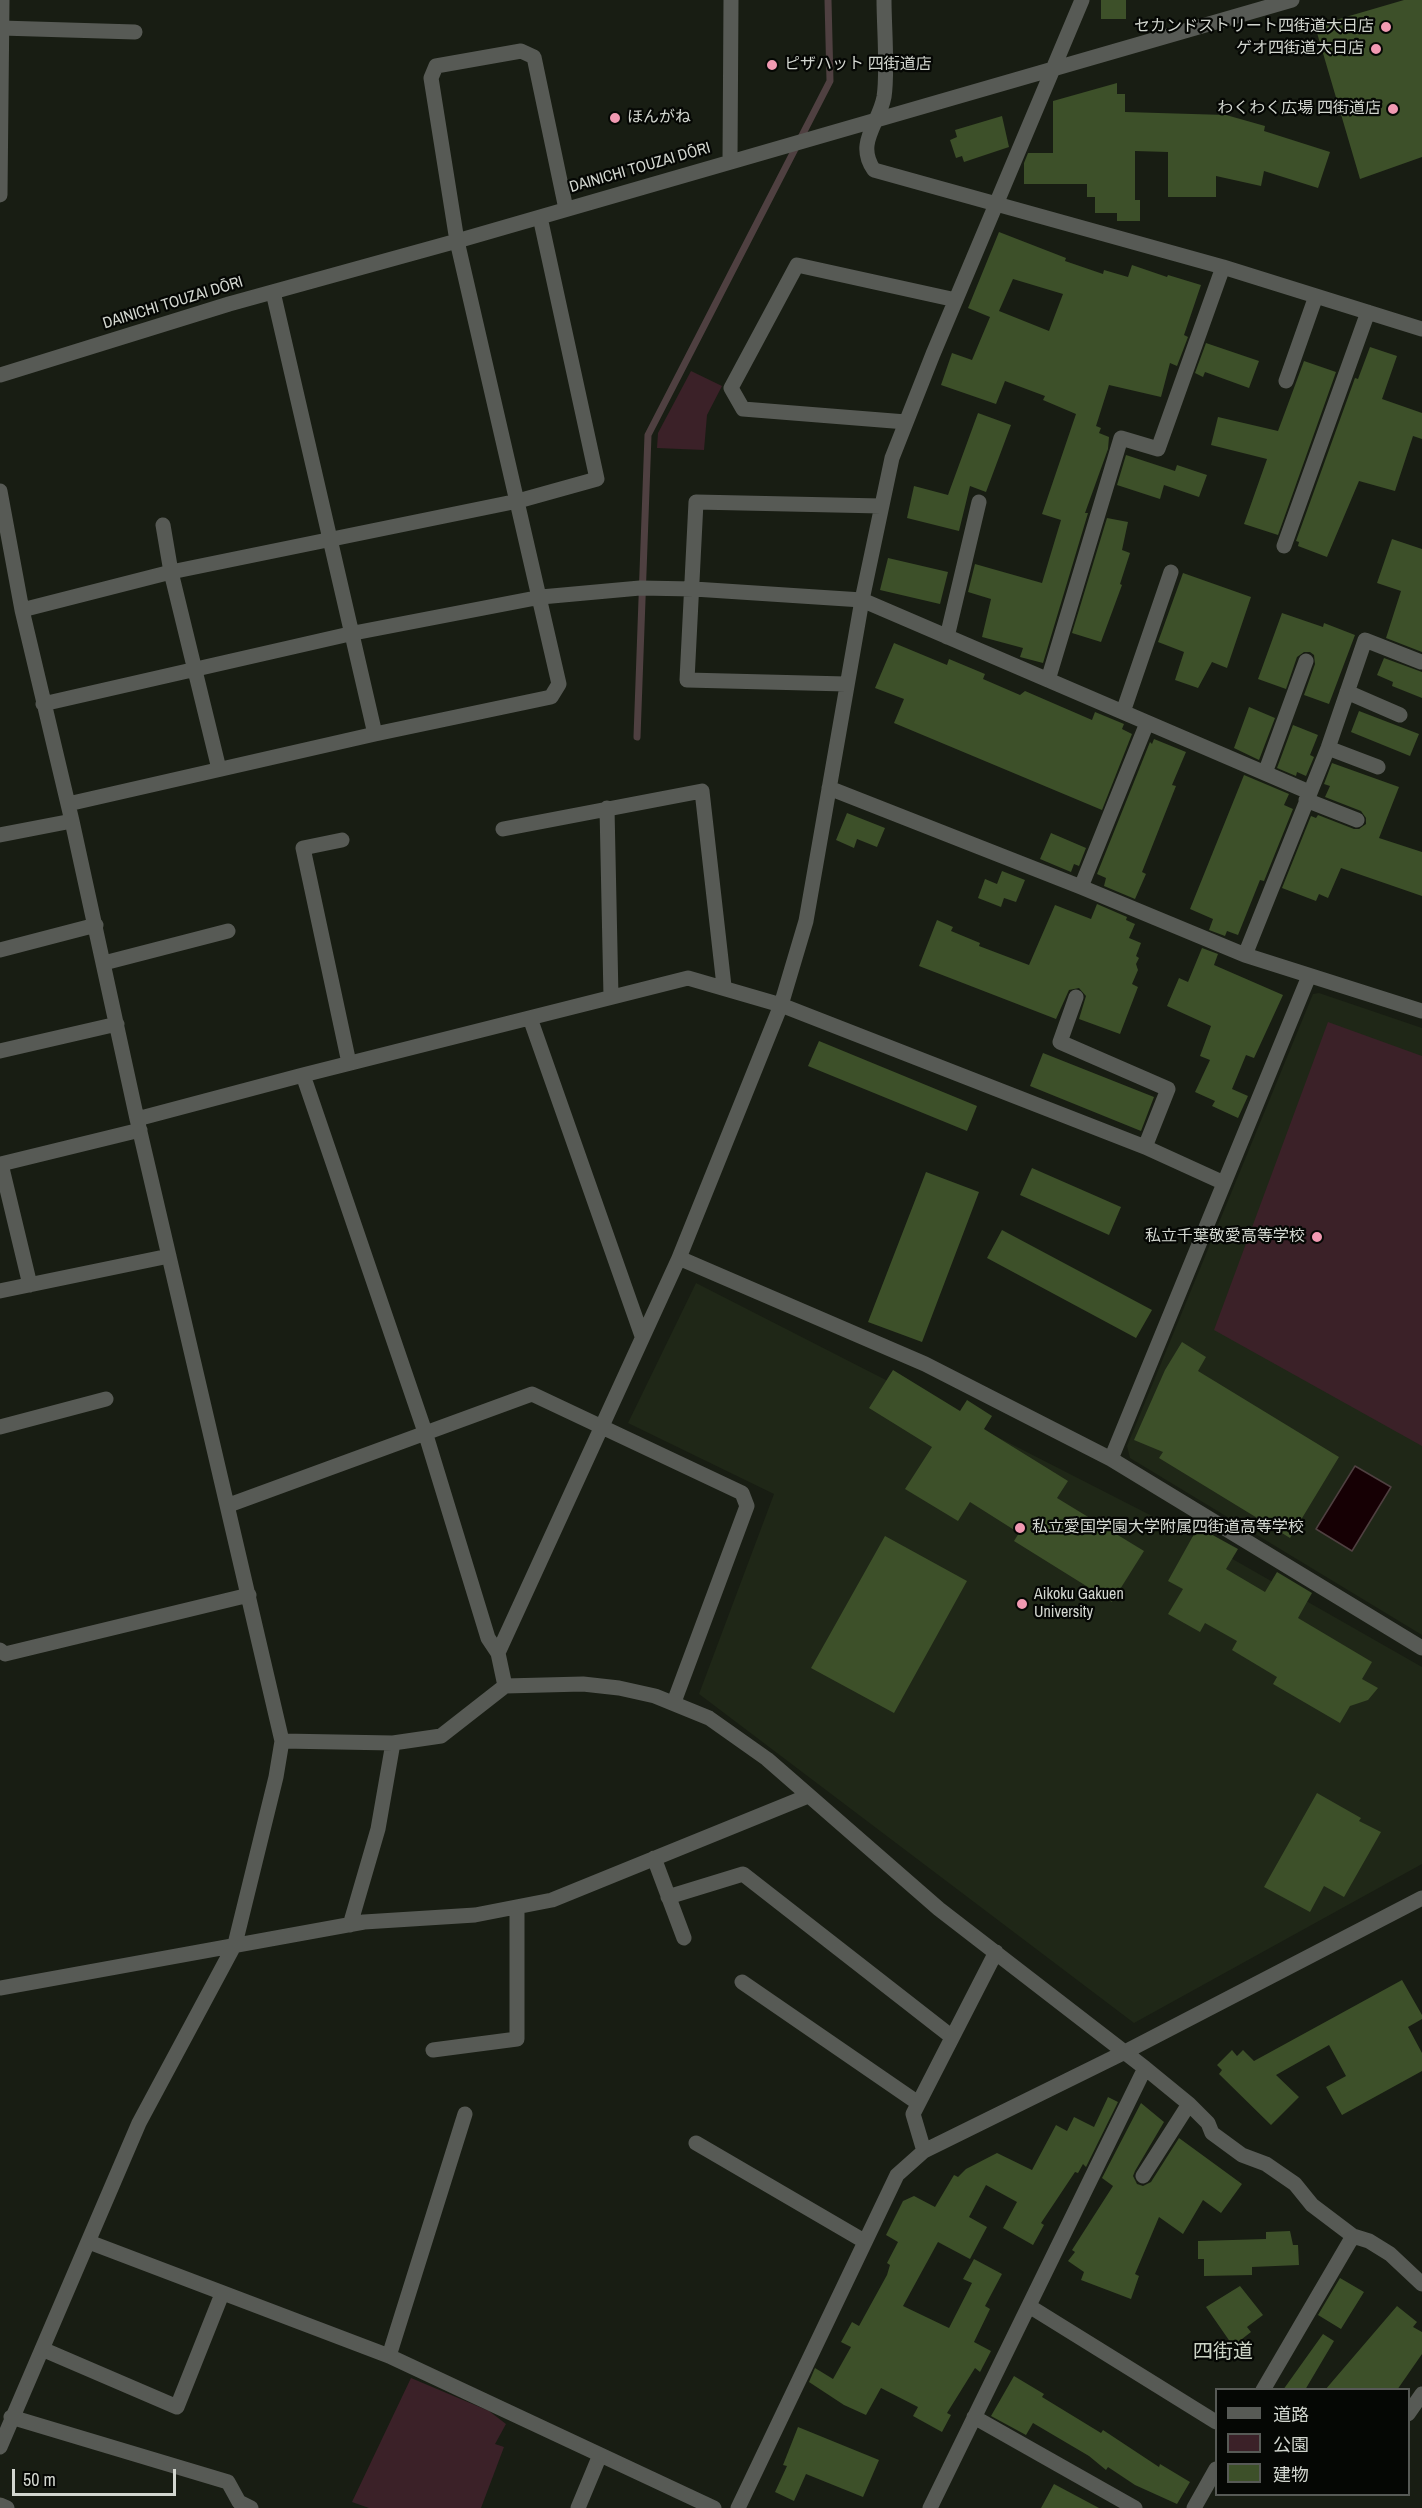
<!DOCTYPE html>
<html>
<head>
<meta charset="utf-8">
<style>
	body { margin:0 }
	#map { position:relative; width:1422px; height:2508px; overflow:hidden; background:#181d13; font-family:"Archivo Narrow","Noto Sans JP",sans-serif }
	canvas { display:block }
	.legend { position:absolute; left:1215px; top:2388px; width:195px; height:108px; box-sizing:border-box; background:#050704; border:2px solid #575a56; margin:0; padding:8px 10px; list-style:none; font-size:18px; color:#d3d7d0 }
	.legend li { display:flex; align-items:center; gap:12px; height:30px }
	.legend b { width:30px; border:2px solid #575a56 }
	.scale { position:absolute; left:12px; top:2469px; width:164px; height:27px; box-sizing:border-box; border:3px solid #d3d7d0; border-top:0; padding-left:8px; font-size:18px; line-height:21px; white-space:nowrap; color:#d3d7d0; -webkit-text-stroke:4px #050704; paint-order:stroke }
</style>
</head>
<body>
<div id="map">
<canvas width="1422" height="2508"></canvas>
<ul class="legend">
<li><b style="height:8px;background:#575a55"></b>道路</li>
<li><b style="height:16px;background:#3b2128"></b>公園</li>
<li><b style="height:16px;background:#3d5029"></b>建物</li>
</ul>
<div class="scale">50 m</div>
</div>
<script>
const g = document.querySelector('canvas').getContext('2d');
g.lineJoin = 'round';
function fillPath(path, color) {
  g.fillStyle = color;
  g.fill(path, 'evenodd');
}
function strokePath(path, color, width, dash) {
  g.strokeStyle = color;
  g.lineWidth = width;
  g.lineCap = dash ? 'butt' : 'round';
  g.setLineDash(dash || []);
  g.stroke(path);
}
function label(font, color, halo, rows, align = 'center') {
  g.font = font + ' "Archivo Narrow","Noto Sans JP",sans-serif';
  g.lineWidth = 4.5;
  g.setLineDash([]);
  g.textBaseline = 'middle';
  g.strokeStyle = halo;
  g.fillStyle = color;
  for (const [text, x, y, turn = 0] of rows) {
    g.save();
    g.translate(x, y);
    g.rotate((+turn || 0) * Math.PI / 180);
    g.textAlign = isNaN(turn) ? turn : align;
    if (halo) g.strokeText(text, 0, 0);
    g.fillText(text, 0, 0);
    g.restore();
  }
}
fillPath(new Path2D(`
	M1319,993L1422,1028V1635L1130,1458L1127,1446L1313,994Z
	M696,1283L1201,1541L1422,1667V1864L1134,2023L699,1694L774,1494L628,1423Z`), '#1f2717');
fillPath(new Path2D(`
	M691,371L722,386L707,415L704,450L657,448L658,433Z
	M1328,1022L1422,1056V1446L1214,1330Z
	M411,2378L489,2411L506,2424L495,2444L504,2447L481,2508H369L352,2502Z`), '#3b2128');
const water = new Path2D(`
	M1355,1466L1391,1487L1352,1551L1316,1529Z`);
fillPath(water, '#160004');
strokePath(water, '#4f4041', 1.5);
strokePath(new Path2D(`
	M637,737L648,435L830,81L828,0`), '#4f4041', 7);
fillPath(new Path2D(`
	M1101,0H1126V19H1101Z
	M1404,0H1422V157L1360,179L1315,26Z
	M1117,83V94H1125V112L1226,115L1265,126L1264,131L1330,152L1318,188L1264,171L1261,186L1216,176V197H1168V152L1135,151V200H1140V221H1117V213H1095V197H1087V184H1024V163L1028,153H1053V101Z
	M1002,116L1009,147L964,162L962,156L956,158L950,140L957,137L955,130Z
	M999,232L1066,258L1065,261L1103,274L1104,270L1128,277L1132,265L1167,277L1168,275L1201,285L1184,335L1188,337L1177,366L1170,363L1161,397L1109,385L1096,426L1101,428L1099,433L1109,437L1108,449L1085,513H1088L1043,663L1020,657L1023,648L982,637L991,599L968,592L975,564L1042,583L1061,520L1042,514L1076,414L1043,400L1045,396L1005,381L996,404L941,385L952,353L972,360L990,317L968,308ZM1013,279L1063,294L1049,331L999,311Z
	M1206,343L1259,361L1249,388L1205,372L1203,377L1195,373Z
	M1370,347L1397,356L1382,399L1422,413V439L1413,436L1395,491L1359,481L1327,557L1298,546L1299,542L1296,541L1355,378L1358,379Z
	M1304,361L1336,372L1278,535L1244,524L1267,459L1211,445L1218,417L1278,431Z
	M978,413L1011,425L986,492L970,486L959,531L907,518L914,486L948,495Z
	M1126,455L1175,471L1177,465L1207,475L1199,497L1164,485L1160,499L1117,485Z
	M1107,518L1128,522L1122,550L1130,553L1120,584L1122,585L1101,642L1072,633Z
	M1392,539L1422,549V652L1386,638L1401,591L1377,583Z
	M888,558L948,572L940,604L880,590Z
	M1183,573L1251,597L1227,668L1212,662L1198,688L1175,680L1184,652L1158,642Z
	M1282,613L1323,627L1324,623L1355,635L1329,704L1304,695L1315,664L1314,655L1310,652H1304L1297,657L1286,689L1258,679Z
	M894,643L947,665L949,659L985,674L983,679L1020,695L1025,691L1092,720L1095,712L1124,724L1122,729L1132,734L1102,810L894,723L904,699L875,688Z
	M1384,658L1422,672V698L1392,686L1393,682L1377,675Z
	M1249,707L1275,718L1259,760L1234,748Z
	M1359,711L1419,734L1410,756L1351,732Z
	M1293,725L1318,735L1310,755L1314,757L1306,776L1297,772L1296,776L1277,768Z
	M1154,739L1186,752L1172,785L1176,786L1142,872L1146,874L1135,899L1104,886L1106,878L1097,874L1150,742L1152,744Z
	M1332,763L1399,787L1379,838L1422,852V896L1341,868L1328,898L1319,894L1316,901L1282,888L1311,816L1316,818L1318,815L1354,829H1359L1366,824V818L1361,811L1325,797L1330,786L1324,784Z
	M1244,775L1289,794L1284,805L1293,809L1264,881L1260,880L1238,935L1227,931L1225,936L1209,930L1213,919L1190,909Z
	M847,813L885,828L877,847L857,839L854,848L836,840Z
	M1051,833L1086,848L1079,866L1074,864L1071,872L1040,859Z
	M1002,871L1025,880L1016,902L1004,898L1001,907L978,898L985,879L997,884Z
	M1097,904L1127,917L1126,920L1135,924L1129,938L1141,943L1136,956L1139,958L1136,964L1138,970L1132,984L1138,987L1120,1034L1079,1019L1086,996L1079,988L1069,990L1056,1019L919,966L937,920L953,927L951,931L980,943L979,946L1029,965L1055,905L1091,919Z
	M1202,948L1218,954L1214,965L1283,995L1254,1058L1246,1055L1232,1089L1248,1096L1238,1118L1212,1106L1215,1101L1195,1092L1210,1060L1200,1056L1211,1026L1167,1006L1179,978L1188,982Z
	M819,1041L977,1106L967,1131L808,1066Z
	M1043,1053L1154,1097L1141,1131L1030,1086Z
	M1032,1168L1121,1207L1109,1235L1020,1195Z
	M926,1172L979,1192L922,1342L868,1322Z
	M1002,1230L1152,1310L1136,1338L987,1258Z
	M1182,1342L1206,1357L1198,1371L1339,1457L1290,1538L1159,1458L1163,1452L1134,1440L1165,1370Z
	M893,1370L960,1411L967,1400L992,1416L984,1429L1068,1481L1057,1498L1144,1551L1112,1602L1014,1541L1019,1533L970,1502L958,1521L905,1489L932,1447L869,1408Z
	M1198,1527L1238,1549L1226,1569L1265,1592L1277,1572L1312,1593L1298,1618L1372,1662L1362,1679L1378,1688L1368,1700L1350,1706L1340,1723L1273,1684L1277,1677L1232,1650L1237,1641L1205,1623L1200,1632L1168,1614L1183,1589L1168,1581Z
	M885,1536L967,1581L894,1713L811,1668Z
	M1317,1793L1361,1818L1359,1821L1381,1832L1344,1897L1324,1886L1310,1912L1264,1887Z
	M1402,1980L1422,2015V2019L1408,2027L1422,2053V2071L1342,2115L1326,2087L1346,2076L1329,2045L1276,2075L1299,2097L1271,2125L1219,2074L1222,2070L1217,2065L1232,2050L1237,2056L1243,2050L1254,2061Z
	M1108,2097L1118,2102L1086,2167L1083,2164L1078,2173L1075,2172L1041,2223L1044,2225L1033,2245L1003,2228L1017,2202L986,2185L969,2217L987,2227L970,2259L938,2242L903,2306L949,2328L972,2283L963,2279L974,2259L1002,2274L985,2306L990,2309L974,2342L991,2351L980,2372L975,2368L947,2413L951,2415L942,2432L913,2416L918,2407L881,2388L866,2415L844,2405L809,2382L815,2368L833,2379L851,2347L841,2342L852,2322L859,2326L887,2275L890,2265L887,2263L898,2242L886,2235L903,2201L914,2196L935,2207L954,2175L958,2177L966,2169L997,2153L1032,2170L1056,2125L1067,2131L1074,2117L1094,2127Z
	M1141,2103L1164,2122L1135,2171L1133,2176L1137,2184L1143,2186L1151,2182L1179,2138L1242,2184L1221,2213L1203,2200L1183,2234L1159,2217L1135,2274L1139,2276L1131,2299L1081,2280L1084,2272L1068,2261L1075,2252L1072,2250L1113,2186L1102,2178Z
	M1290,2231L1293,2245H1298L1299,2265L1252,2267V2275L1204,2276V2259H1198V2241L1266,2239V2232Z
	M1340,2278L1364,2292L1341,2329L1318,2315Z
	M1240,2286L1263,2315L1247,2327L1251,2332L1233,2346L1206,2307Z
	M1397,2306L1417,2322L1413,2327L1422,2332V2354L1397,2390H1325Z
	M1323,2334L1334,2341L1305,2390H1283Z
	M1014,2376L1044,2394L1042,2397L1101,2433L1103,2430L1159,2467L1160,2464L1190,2482L1177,2504L1135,2485L1108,2467L1106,2470L1089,2456L1033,2423L1026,2435L991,2416Z
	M798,2427L879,2460L863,2497L806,2474L794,2501L775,2492L787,2466L783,2465Z
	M1054,2484L1099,2508H1041Z`), '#3d5029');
strokePath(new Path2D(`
	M884,0C884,27 888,72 884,97C879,124 855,143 874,170L1223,267L1422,329
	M1,28L135,32
	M730,161L731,0
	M0,195L2,0
	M273,292L375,734
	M0,375L229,304L457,241L1292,0
	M1286,381L1316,296
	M906,422L743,409L731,388L797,265L956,300
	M0,491L22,610L72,821L137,1119L282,1741L276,1777L235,1944L139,2123L0,2447
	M163,525L171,572L219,769
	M1284,546L1368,312
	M22,610L171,572L518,501L597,479L540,217
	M947,637L979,502
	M1048,680L1121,438L1158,449L1223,267
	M846,684L687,680L696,502L881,506
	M1347,692L1400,715
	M43,704L354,633L541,597L640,588L694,589L862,600L1309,792
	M1123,712L1171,572
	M1328,748L1378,767
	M1265,773L1306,661
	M829,788L1081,887L1245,955L1422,1011
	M1306,800L1357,820
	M68,804L375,734L551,697L559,684L457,241L431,78L436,66L521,51L534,57L566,209
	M607,808L611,997
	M503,829L702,791L724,986
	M0,835L72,821
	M342,840L303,848L349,1063
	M1081,887L1147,723
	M0,950L96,925
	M1245,955L1328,748L1365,640L1421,662
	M104,963L228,931
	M1076,997L1060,1042L1168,1089L1145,1147
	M530,1018L642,1336
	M0,1051L117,1024
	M303,1075L425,1432L488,1638L498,1653
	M137,1119L303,1075L688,978L781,1005L1145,1147L1224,1183
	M679,1258L925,1364L1111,1459L1422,1648
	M30,1285L1,1164L140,1130
	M0,1291L169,1256
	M0,1427L106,1399
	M1111,1459L1309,976
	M229,1505L532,1394L742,1493L747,1506L674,1702
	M0,1650L5,1654L249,1595
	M505,1686L498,1653L679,1258L781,1005L806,921L862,600L892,458L933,354L1082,0
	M282,1741L393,1743L441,1736L505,1686L583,1684L619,1688L655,1696L709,1718L767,1759L939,1909L1145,2068L1189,2104L1208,2123L1212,2133L1242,2155L1266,2164L1295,2184L1312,2205L1353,2236L1369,2241L1390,2254L1422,2284
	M654,1858L684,1938
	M668,1897L743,1874L952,2037
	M350,1925L378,1829L393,1743
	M742,1982L918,2103
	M0,1988L364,1922L475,1915L552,1900L808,1796
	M433,2050L517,2039V1907
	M696,2143L864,2241
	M924,2151L913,2114L996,1952
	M1143,2176L1189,2104
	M89,2242L389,2356L714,2508
	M1029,2306L1216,2422
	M42,2349L177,2407L222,2294
	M389,2356L465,2114
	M1263,2390L1353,2236
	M1408,2414L1422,2394
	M11,2417L228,2482L239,2502L251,2508
	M974,2417L1135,2508
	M0,2505L7,2508
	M578,2508L600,2455
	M738,2508L897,2175L924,2151L1125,2052L1422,1898
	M930,2508L1145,2068
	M1194,2508L1216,2469`), '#575a55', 15);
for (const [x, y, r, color] of [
	[1386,27,6,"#f19ab2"],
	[1376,49,6,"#f19ab2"],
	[772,65,6,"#f19ab2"],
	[1393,109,6,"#f19ab2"],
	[615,118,6,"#f19ab2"],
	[1317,1237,6,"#f19ab2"],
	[1020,1528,6,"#f19ab2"],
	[1022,1604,6,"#f19ab2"]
]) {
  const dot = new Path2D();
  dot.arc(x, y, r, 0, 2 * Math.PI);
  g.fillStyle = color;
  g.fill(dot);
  strokePath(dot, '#050704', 2);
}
label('16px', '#d3d7d0', '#050704', [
	["セカンドストリート四街道大日店",1374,27],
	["ゲオ四街道大日店",1364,49],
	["ピザハット 四街道店",784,65,"left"],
	["わくわく広場 四街道店",1381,109],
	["ほんがね",627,118,"left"],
	["私立千葉敬愛高等学校",1305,1237],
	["私立愛国学園大学附属四街道高等学校",1032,1528,"left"],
	["Aikoku Gakuen",1034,1595,"left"],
	["University",1034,1613,"left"]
], 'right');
label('16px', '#d3d7d0', '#050704', [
	["DAINICHI TOUZAI DŌRI",640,168,-16],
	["DAINICHI TOUZAI DŌRI",173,303,-17]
]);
label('20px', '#cbd3c5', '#050704', [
	["四街道",1223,2353]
]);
</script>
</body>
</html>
